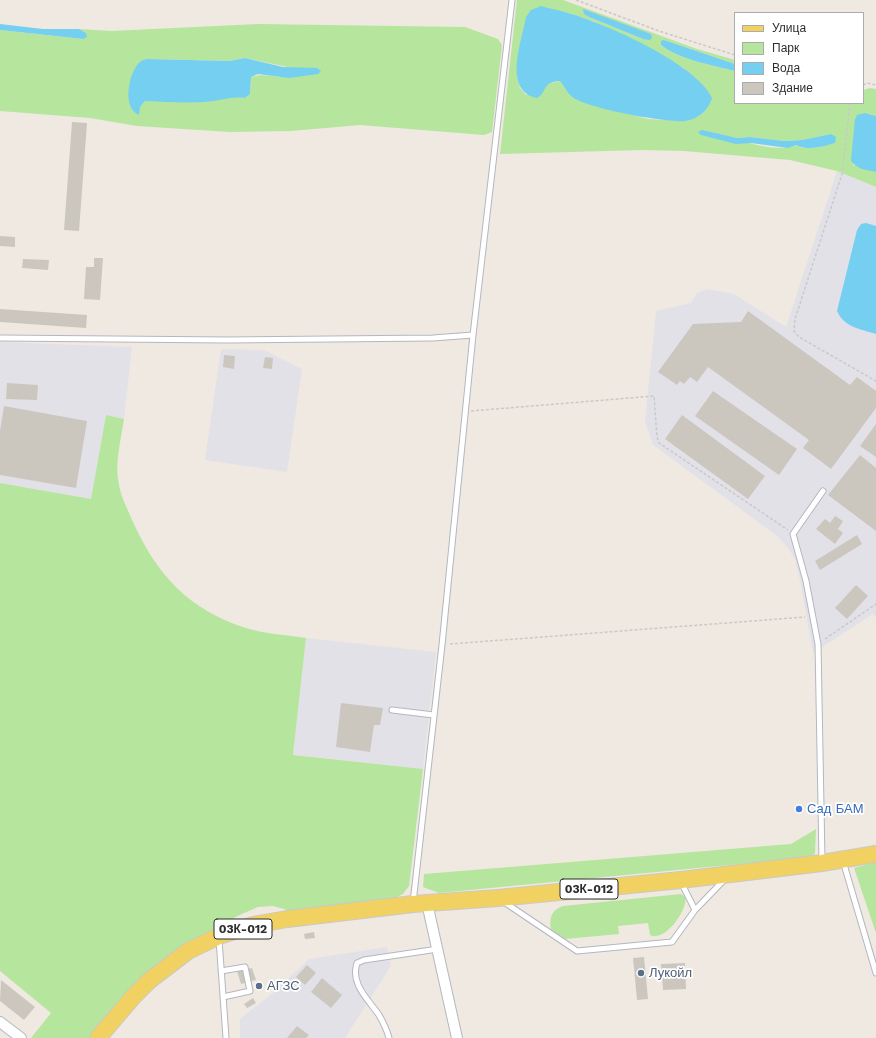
<!DOCTYPE html>
<html>
<head>
<meta charset="utf-8">
<style>
	body { margin:0 }
	#map { position:relative; width:876px; height:1038px; overflow:hidden; background:#efe9e1; font-family:"Work Sans",sans-serif }
	canvas { display:block }
	.legend { position:absolute; left:734px; top:12px; width:130px; height:92px; box-sizing:border-box; background:#fff; border:1px solid #ababab; margin:0; padding:5px 7px; list-style:none; font-size:12px; color:#2e2e2e }
	.legend li { display:flex; align-items:center; gap:8px; height:20px }
	.legend b { width:20px; border:1px solid #ababab }
</style>
</head>
<body>
<div id="map">
<canvas width="876" height="1038"></canvas>
<ul class="legend">
<li><b style="height:5px;background:#f2d163"></b>Улица</li>
<li><b style="height:11px;background:#b6e59e"></b>Парк</li>
<li><b style="height:11px;background:#75cff0"></b>Вода</li>
<li><b style="height:11px;background:#cbc7bf"></b>Здание</li>
</ul>
</div>
<script>
const g = document.querySelector('canvas').getContext('2d');
g.lineJoin = 'round';
function fillPath(path, color) {
  g.fillStyle = color;
  g.fill(path, 'evenodd');
}
function strokePath(path, color, width, dash) {
  g.strokeStyle = color;
  g.lineWidth = width;
  g.lineCap = dash ? 'butt' : 'round';
  g.setLineDash(dash || []);
  g.stroke(path);
}
function label(font, color, halo, rows, align = 'center') {
  g.font = font + ' "Work Sans",sans-serif';
  g.lineWidth = 3.5;
  g.setLineDash([]);
  g.textBaseline = 'middle';
  g.strokeStyle = halo;
  g.fillStyle = color;
  for (const [text, x, y, turn = 0] of rows) {
    g.save();
    g.translate(x, y);
    g.rotate((+turn || 0) * Math.PI / 180);
    g.textAlign = isNaN(turn) ? turn : align;
    if (halo) g.strokeText(text, 0, 0);
    g.fillText(text, 0, 0);
    g.restore();
  }
}
fillPath(new Path2D(`
	M837,171L876,187V618L873,614L813,653L800,580L795,559L788,548L776,535L653,445L645,421L656,311L691,303L697,293L707,289L734,294L786,327Z
	M0,342L132,347L124,419L106,415L91,500L0,483Z
	M221,349L264,350L302,369L287,472L205,460Z
	M306,638L436,652L423,769L293,755Z
	M387,947L391,966L345,1038H240V1019L273,993L309,959Z`), '#e3e1e8');
fillPath(new Path2D(`
	M517,0H563L697,49L735,60V64L664,40L661,45C680,60 712,65 735,71V103H863V90L870,88L876,89V116L865,113L853,165L876,172V187L837,171L790,160L684,151L642,150L500,154ZM555,10L568,13L595,22L640,43L685,69L703,113L685,121L648,119L584,102L571,96L560,81C548,82 537,90 526,95L520,88L517,77ZM589,17L651,34L643,39ZM831,134L822,147C812,148 805,149 796,145C774,153 747,142 725,136L737,138L750,137L784,141L802,140Z
	M258,24L465,27L498,39L502,45L492,132L484,135L360,125L291,131L230,132L137,126L90,118L0,111V30L83,39L86,33L79,29L111,31ZM245,58L292,68L295,76C281,80 266,72 251,77L250,94L245,98L236,96L203,102L145,101L140,107L148,59L229,61Z
	M106,415L124,419C121,440 114,464 119,485C121,497 128,510 133,522C157,575 189,610 246,628C265,634 287,635 306,638L293,755L423,769L409,886L403,894L395,898L291,911L273,906L258,907L235,917L227,925L188,944L165,958L148,972L89,1038H31L51,1013L0,971V483L91,499Z
	M816,829L815,853L812,857L439,893L423,887L424,874L791,844Z
	M876,862V933L854,868Z
	M681,894L685,897C689,908 665,943 650,935L648,923L618,926L619,934L565,939L551,930C549,918 551,910 563,906Z`), '#b6e59e');
fillPath(new Path2D(`
	M541,6C550,9 560,10 568,13C604,23 697,64 712,98C708,111 698,119 685,121C667,123 584,108 571,96C567,92 564,86 560,81C541,82 548,92 537,98C502,91 522,41 526,17L531,10Z
	M583,9L651,34L652,37L650,40L643,39L589,17L584,14Z
	M0,24L43,29H79L86,33L87,37L83,39L0,30Z
	M664,40L735,64V71C712,65 680,60 661,45V41Z
	M245,58L283,67L317,68L321,71L318,74L289,78L258,74L251,77L250,94L245,98C231,96 219,101 205,102C185,103 165,102 145,101L140,107L139,115C121,108 129,71 140,62C142,60 146,59 148,59L229,61Z
	M865,113L876,116V172C867,170 855,169 851,160L855,119L857,115Z
	M702,130L737,138L750,137L784,141L802,140L831,134L836,137L835,143C822,147 809,151 796,145L788,148L751,143L736,144L701,135L698,132Z
	M866,223L876,226V334C860,329 844,327 837,311L857,230L861,224Z`), '#75cff0');
fillPath(new Path2D(`
	M72,122L87,123L79,231L64,230Z
	M0,236L15,237V247L0,246Z
	M94,258H103L100,300L84,299L86,267H94Z
	M23,259L49,260L48,270L22,268Z
	M0,309L87,315L86,328L0,322Z
	M748,311L850,385L857,377L876,391V408L831,469L803,448L809,440L708,367L697,382L690,377L684,384L680,381L677,385L658,372L693,324L741,322Z
	M224,355L235,356L234,369L223,367Z
	M265,357L273,358L272,369L263,368Z
	M7,383L38,385L37,400L6,399Z
	M713,391L797,449L779,475L695,416Z
	M4,406L87,421L76,488L0,475V431Z
	M682,415L765,476L748,499L665,439Z
	M876,424V457L860,446Z
	M860,455L876,468V531L828,495Z
	M835,516L843,521L838,529L843,533L835,544L816,529L825,519L830,523Z
	M857,535L862,544L820,570L815,561Z
	M856,585L868,596L847,619L835,608Z
	M341,703L383,708L380,725H374L370,752L336,747Z
	M314,932L315,938L305,939L304,934Z
	M644,957L648,999L637,1000L633,958Z
	M685,963L686,989L663,990L661,964Z
	M307,965L316,973L305,985L296,977Z
	M252,968L256,980L241,984L237,971Z
	M322,978L342,995L331,1008L311,992Z
	M1,980L35,1007L24,1020L0,1001Z
	M253,998L256,1003L247,1008L244,1004Z
	M297,1026L309,1035L306,1038H287Z`), '#cbc7bf');
const lane = new Path2D(`
	M0,338L227,340L433,338L473,335
	M392,710L434,715
	M822,860L818,644L806,581L793,534L823,491
	M843,861L876,973
	M681,882L695,910
	M504,902L577,951L672,942L695,910L725,879
	M413,903L442,645L473,335L512,0
	M219,939L226,1038
	M221,971L245,967L250,991L223,997
	M389,1038C387,1030 383,1022 379,1015C368,999 350,984 357,963L364,960L438,949`);
const street = new Path2D(`
	M427,903L457,1038
	M0,1022L21,1038`);
const primary = new Path2D(`
	M98,1038L133,997L150,980L188,951L219,936L253,925L287,919L413,904L498,898L681,880L822,863L876,854`);
strokePath(lane, '#b4b7c1', 7);
strokePath(street, '#b4b7c1', 12);
strokePath(primary, '#c9c9c9', 18);
strokePath(new Path2D(`
	M576,0L659,31L735,55
	M863,85L867,83L876,85
	M850,103L842,174L795,319L794,331L799,337L876,381
	M471,411L654,396L657,437L659,443L788,530
	M825,639L876,604
	M450,644L805,617`), '#c9c9c9', 1.5, [3, 2]);
strokePath(lane, '#fff', 5);
strokePath(street, '#fff', 10);
strokePath(primary, '#f2d163', 16);
for (const [x, y, r, color] of [
	[799,809,4,"#3f7fe0"],
	[641,973,4,"#5c6f8a"],
	[259,986,4,"#5c6f8a"]
]) {
  const dot = new Path2D();
  dot.arc(x, y, r, 0, 2 * Math.PI);
  g.fillStyle = color;
  g.fill(dot);
  strokePath(dot, '#fff', 1.5);
}
for (const [x, y, w] of [
	[589,889,58],
	[243,929,58]
]) {
  const box = new Path2D();
  box.roundRect(x - w / 2, y - 10, w, 20, 3);
  g.fillStyle = '#fff';
  g.fill(box);
  strokePath(box, '#2e2e2e', 1);
}
label('bold 12px', '#2e2e2e', null, [
	["03К-012",589,889],
	["03К-012",243,929]
]);
label('13px', '#366cbe', '#fff', [
	["Сад БАМ",807,809]
], 'left');
label('13px', '#4e5e75', '#fff', [
	["Лукойл",649,973],
	["АГЗС",267,986]
], 'left');
</script>
</body>
</html>
